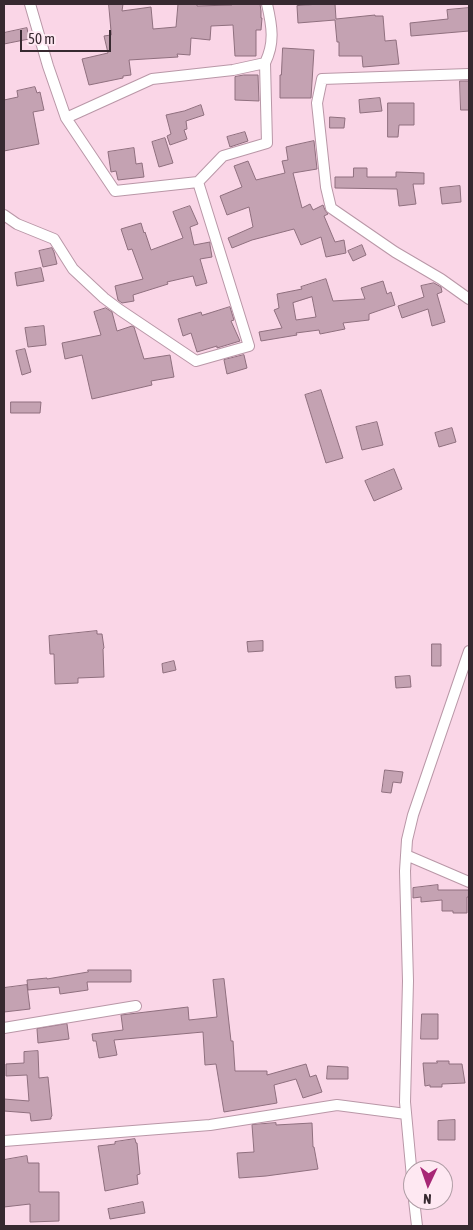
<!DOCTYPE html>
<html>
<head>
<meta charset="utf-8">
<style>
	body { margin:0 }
	#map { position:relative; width:473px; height:1230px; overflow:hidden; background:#fad6e7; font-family:"Asap Condensed",sans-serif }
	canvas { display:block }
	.frame { position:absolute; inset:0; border:5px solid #372930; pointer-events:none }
	.north { position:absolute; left:403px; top:1160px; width:50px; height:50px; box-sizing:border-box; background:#fee8f2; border:1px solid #ae9ca4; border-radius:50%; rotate:183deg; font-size:14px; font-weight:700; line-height:20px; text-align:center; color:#372930 }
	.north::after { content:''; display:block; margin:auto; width:18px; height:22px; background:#a72775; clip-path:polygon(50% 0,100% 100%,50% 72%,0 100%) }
	.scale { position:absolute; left:20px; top:30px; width:91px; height:22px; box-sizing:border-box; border:2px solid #372930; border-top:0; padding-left:6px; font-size:15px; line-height:18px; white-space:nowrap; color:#372930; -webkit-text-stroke:4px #fee8f2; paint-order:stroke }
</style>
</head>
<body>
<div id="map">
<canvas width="473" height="1230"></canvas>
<div class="frame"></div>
<div class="north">N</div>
<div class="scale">50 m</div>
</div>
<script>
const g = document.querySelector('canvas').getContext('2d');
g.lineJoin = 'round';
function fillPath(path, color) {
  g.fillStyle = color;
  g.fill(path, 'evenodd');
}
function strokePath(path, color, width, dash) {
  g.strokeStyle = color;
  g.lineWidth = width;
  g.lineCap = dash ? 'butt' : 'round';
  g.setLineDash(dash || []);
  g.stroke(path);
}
const building = new Path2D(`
	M109,4H123L122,11L151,7L153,29L176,27L178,4H197V6L232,5V4H260L261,11V18H262L261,30H256V56H235L233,25L211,26L210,40L191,38L190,55L177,54L178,57L129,60L131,75L123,76V78L89,85L82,59L108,53L104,36L111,35Z
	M320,4H335L336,19L375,15V16H383L385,41L396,40L399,64L363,67L362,56H339V42H337L335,20L298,23L297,6Z
	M469,8V31L411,36L410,23L448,19L447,10Z
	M27,28L29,39L4,44V33Z
	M283,48L314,50L311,98H280V75H281Z
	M244,75H258L259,101L235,100V77Z
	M460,81H469V110H461Z
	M35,87L37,93L40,92L44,110L33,112L39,144L4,151V100L18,97L17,91Z
	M380,98L382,111L360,113L359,100Z
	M388,103H414V125H399L398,137H388Z
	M201,105L204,115L186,121L187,129L184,130L187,139L170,145L167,136L171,134L166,115L184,111Z
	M330,117L345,118L344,128H330Z
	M245,132L248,141L230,147L227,137Z
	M165,138L173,163L159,167L152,142Z
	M314,141L317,169L293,173L302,208L310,204L313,210L323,205L325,210L328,214L324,216L335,242L344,240L346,253L326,257L321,237L301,245L294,229L252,240L232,248L228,238L253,227L249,207L227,215L220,196L242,187L234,166L248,161L256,180L285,173L282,161L288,160L286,147L294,145Z
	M134,148L136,164L142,163L144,177L118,180L116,171L111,172L108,152Z
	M354,168H367V177H396V172L424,173V184H413L416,204L399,206L397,189L335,188V177H353Z
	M460,186L461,202L442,204L440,188Z
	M190,206L198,224L190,227L194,245L210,242V245L212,257L200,259L207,283L196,286L193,276L167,282L168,284L133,295L134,301L122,303L118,300L115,286L143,279L132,249L128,250L121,229L141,223L144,233L145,232L151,250L183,238L173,212Z
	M362,245L366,255L353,261L348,251Z
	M52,248L54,252L57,264L43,267L39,251Z
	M41,268L44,281L17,286L15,273Z
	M326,279L333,301L365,299L361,288L383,281L387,294L391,292L395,305L369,314V320L343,323L345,329L320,334L319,330L296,333L297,335L261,341L259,332L282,328L274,310L279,308L277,294L302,289L301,287ZM312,297L316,317L296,320L293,303Z
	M434,283L441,287L442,292L437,294L445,322L432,326L428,309L402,318L398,306L424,297L421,286Z
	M230,307L234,320L231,321L240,341L217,348V346L197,352L191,333L183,336L178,319L201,312L202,315Z
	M106,308L112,312L117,331L132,326L134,327L144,359L170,355L174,377L151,381L152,385L92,399L82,355L65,359L62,343L101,335L94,312Z
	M44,326L46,345L28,347L25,328Z
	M25,349L31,372L22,375L16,351Z
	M244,355L247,368L227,374L224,360Z
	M321,390L343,458L326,463L305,395Z
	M11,402H41L40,413H11Z
	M377,422L383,445L362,450L356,427Z
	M452,428L456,442L439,447L435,433Z
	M394,469L402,489L374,501L365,481Z
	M97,631V634H102L104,648L103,649L104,677L78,678V683L55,684L54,654H50L49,636Z
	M263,641V651L248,652L247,642Z
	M432,644H441V666H432Z
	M174,661L176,670L163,673L162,664Z
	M410,676L411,687L396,688L395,677Z
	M385,770L403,772L401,783L393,782L391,793L382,792Z
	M438,885V890H469V897H467V913H453V911H442V900L421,902V897L413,898V888Z
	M88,970H131V982H87L88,990L60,994L59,987L28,990L27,980L47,978V979L88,972Z
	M224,979L231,1041H233L235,1071H267V1075L306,1064L310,1077L316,1075L322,1092L303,1098L296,1079L274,1085L277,1103L224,1112L216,1064L205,1065L203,1032L114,1040L117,1055L99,1058L96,1041H93L92,1034L123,1030L121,1015L188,1007L189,1020L217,1017L213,980Z
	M27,985L30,1009L4,1012V988Z
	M422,1014H438V1039H421Z
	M67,1024L69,1039L38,1043L37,1029Z
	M38,1051L39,1078L48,1077L52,1116L51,1117V1119L31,1121L30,1113L4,1111V1099L29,1101L27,1075L6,1076V1064L24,1063V1052Z
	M437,1061H449V1064H462L465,1083L442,1084V1087H430V1085L425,1086L423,1063H437Z
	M328,1066L348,1067V1079H327Z
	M455,1120V1140H438V1121Z
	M276,1123V1125L312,1123L313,1147H314L318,1169L266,1176L239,1178L237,1153L254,1152L252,1125Z
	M135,1139L136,1143H137L140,1174L137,1175L138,1184L105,1191L98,1146L115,1144V1142Z
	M27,1156L28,1163H39V1192H59V1221L30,1222V1204L4,1207V1160Z
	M143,1202L145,1213L110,1219L108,1209Z`);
fillPath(building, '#c4a2b2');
strokePath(building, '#8f6f7e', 1);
const minor = new Path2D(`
	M30,4L48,66L66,118L115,191L198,182L223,156L267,143L265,63
	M469,74L322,79L317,103L326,187L331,208L395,252L441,279L469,299
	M66,118L152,79L233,70L265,63C275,43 272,26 267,4
	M4,215L17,224L54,239L73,269L104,298L120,310L196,361L249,346L198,182
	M406,855L469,882
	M4,1028L136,1006
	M4,1141L210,1125L337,1105L406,1114
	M413,1188L405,1102L408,981L405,871L407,840L413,815L469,651
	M414,1200L417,1226`);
strokePath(minor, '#b997a7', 12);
strokePath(minor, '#fff', 10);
</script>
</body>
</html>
